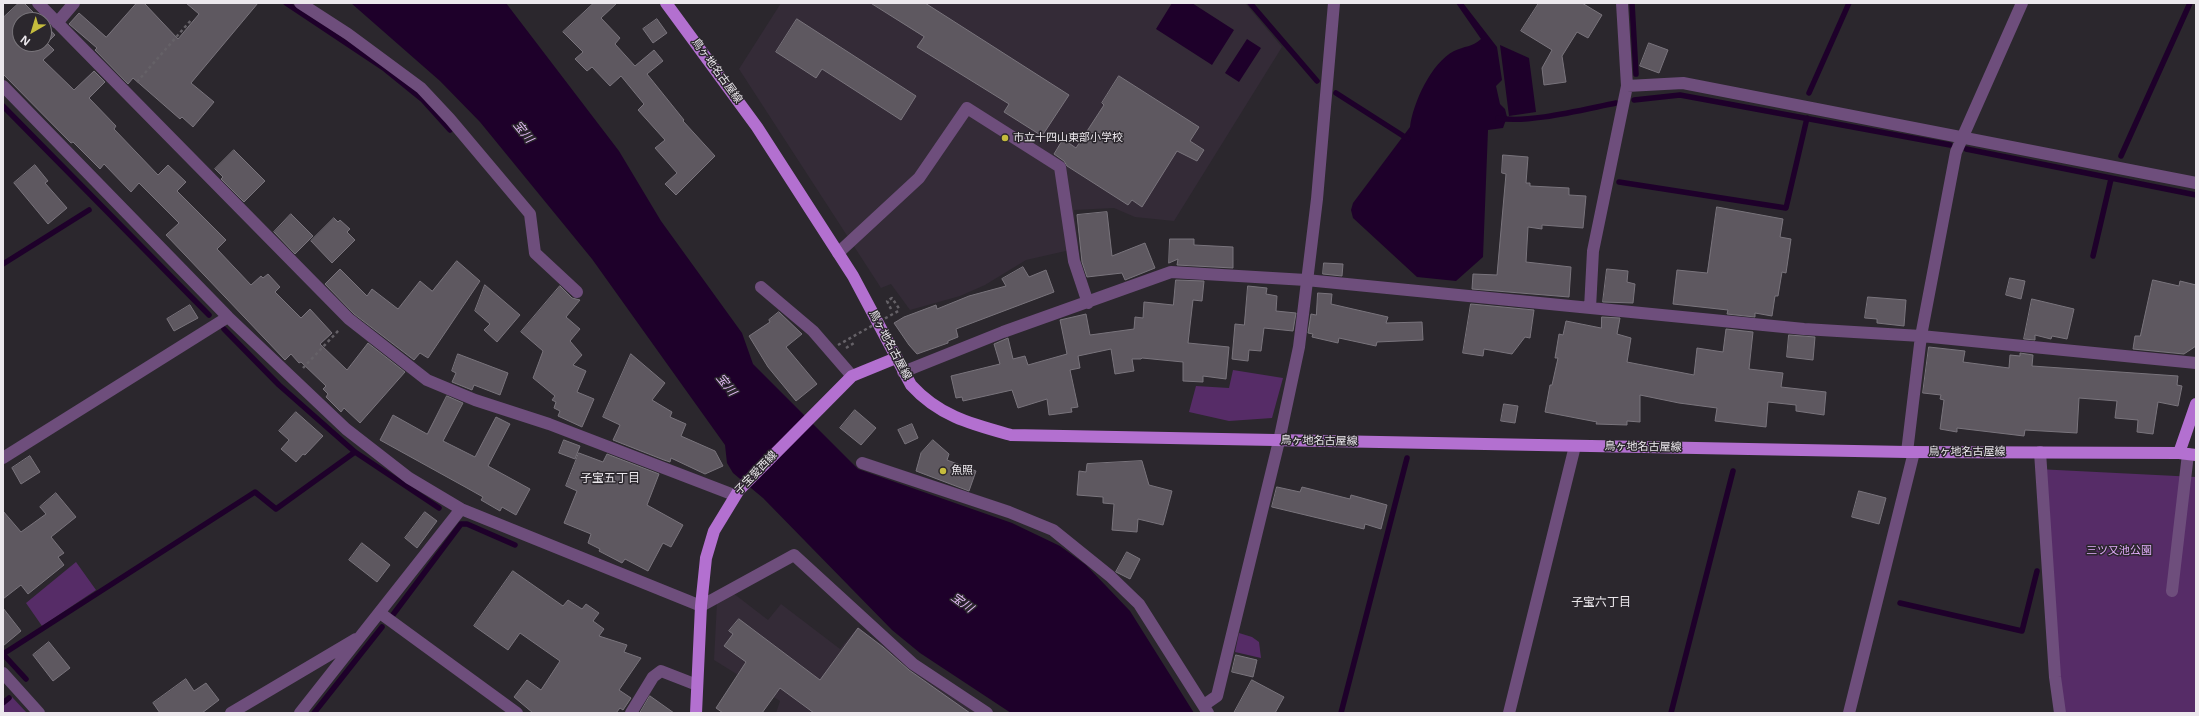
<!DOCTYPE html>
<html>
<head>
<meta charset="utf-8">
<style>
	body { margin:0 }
	#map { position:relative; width:2199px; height:716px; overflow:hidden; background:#2b272d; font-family:"Noto Sans",sans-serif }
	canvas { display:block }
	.frame { position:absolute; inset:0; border:4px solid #ece8ed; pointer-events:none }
	.north { position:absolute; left:12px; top:12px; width:40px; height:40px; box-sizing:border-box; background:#2b272d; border:1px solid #78747a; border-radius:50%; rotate:218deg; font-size:11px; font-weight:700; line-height:16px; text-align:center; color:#ece8ed }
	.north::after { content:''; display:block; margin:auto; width:14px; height:18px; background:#c5bc3d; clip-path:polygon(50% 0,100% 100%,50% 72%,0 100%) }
</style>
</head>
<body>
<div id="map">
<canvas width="2199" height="716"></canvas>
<div class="frame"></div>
<div class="north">N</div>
</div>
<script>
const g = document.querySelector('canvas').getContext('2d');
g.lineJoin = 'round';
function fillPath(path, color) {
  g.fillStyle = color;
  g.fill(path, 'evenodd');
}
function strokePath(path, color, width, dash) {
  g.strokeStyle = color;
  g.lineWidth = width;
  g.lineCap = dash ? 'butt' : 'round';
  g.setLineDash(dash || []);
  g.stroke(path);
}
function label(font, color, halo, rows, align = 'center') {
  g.font = font + ' "Noto Sans","Noto Sans JP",sans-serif';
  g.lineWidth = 3;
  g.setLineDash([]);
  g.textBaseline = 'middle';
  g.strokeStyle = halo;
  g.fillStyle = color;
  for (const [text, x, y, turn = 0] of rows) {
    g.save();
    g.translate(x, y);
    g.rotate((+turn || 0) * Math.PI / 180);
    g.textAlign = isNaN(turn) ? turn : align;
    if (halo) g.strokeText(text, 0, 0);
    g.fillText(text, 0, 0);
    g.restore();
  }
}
fillPath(new Path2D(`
	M781,3H1245L1282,47L1174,221L1135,217L1114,208L1074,210L1079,248L1026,260L985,285L960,296L910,310L891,284L881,288L739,69Z
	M733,593L768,620L781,604L840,649L858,627L976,713H776L780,701L714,660L717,602Z`), '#342b37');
fillPath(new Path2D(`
	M1233,370L1283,378L1272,418L1229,421L1189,412L1196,386L1229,388Z
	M2037,469L2196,477V713H2055Z
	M76,562L96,590L42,626L26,603Z
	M1239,633L1252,637L1259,642L1261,658L1235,652Z
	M12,697L27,713H3V706Z`), '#562c67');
fillPath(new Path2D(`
	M351,3H506L619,151L661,221L742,333L753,364L858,469L1012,523L1060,546L1086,565L1130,611L1194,713H1011L920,653L892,630L763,498L733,473L727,463L725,445L592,259L480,122L440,81Z
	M1172,3H1192L1234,30L1212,65L1156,29Z
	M1456,3H1463L1497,47L1502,80L1496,86L1500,104L1505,109L1507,117L1503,128L1488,130L1483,257L1456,281L1417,277L1353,218L1351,210L1353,203L1410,127C1413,103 1431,63 1454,51C1464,46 1473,47 1481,39Z
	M1247,39L1261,48L1239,82L1225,73Z
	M1500,45L1529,58L1536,112L1509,116Z`), '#1e002a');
strokePath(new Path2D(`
	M286,3L385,69L422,99L450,130
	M1250,3L1317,81
	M1632,3L1636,74
	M1336,93L1408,139
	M1809,93L1849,3
	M1634,100L1680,95L1950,145
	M3,106L209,315
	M1498,118C1527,124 1585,109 1616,103
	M1966,149L2196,195
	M2121,156L2190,3
	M1619,182L1786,208L1807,118
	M2093,256L2111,179
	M3,264L89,210
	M224,329L279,385L355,452L439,508
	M1900,603L2022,631L2037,571
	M392,616L461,524H467L515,545
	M26,679L3,654L255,492L276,509L355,452
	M3,703L9,698
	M314,713L382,627
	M1341,713L1407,458
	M1671,713L1733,471`), '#1e002a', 5.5);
const building = new Path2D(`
	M19,3H24L41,20H20V44H44V23L55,35L47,43L54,50L43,60L74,90L94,71L105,82L89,98L116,126L114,129L158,175L168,165L186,182L177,191L226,240L217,249L251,285L261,276L263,278L268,274L280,287L275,292L301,318L310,309L332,333L320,344L347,370L368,343L405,372L360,423L344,408L341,412L326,397L328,394L323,389L326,386L301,362L299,363L291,354L285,360L166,235L179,223L139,183L131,192L104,164L100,169L73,142L71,143L3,74V18Z
	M137,3H144L178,39L199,14L186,3H258L191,83L214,102L193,127L182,117L180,119L133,78L128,84L95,50L97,48L69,24L79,13L106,37Z
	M594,3H617L601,18L620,38L615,44L635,66L654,50L663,61L647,74L684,120L683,121L715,156L676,195L665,184L677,173L655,148L665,140L638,110L644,104L621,76L610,86L592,67L587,71L575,59L583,52L563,32Z
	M871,3H925L1069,95L1042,136L1004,112L1009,104L917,47L924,37Z
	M1539,3H1582L1602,15L1588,38L1577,32L1562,56L1566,82L1544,85L1542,68L1552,50L1521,31Z
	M657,19L667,33L653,43L643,29Z
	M797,19L916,96L901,120L822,69L816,78L776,52Z
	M1649,43L1668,50L1659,73L1640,66Z
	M1119,76L1199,127L1190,141L1204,150L1197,161L1177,151L1142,207L1132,200L1128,205L1067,166L1064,161L1054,154L1063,139L1076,148L1104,105L1102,103Z
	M234,150L265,181L244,202L221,179L223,177L215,169Z
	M1503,155L1528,157L1526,183H1530V186L1569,188V195L1586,196L1583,228L1542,225V229L1528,227L1526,262L1571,267L1569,297L1472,289L1473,274L1497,275L1506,174L1502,173Z
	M35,165L48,181L45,183L67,208L48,224L14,183Z
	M1717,207L1783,219L1780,237L1791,239L1786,273L1782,272L1778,296H1775L1772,316L1755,313V317L1727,314L1728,310L1673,304L1677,270L1707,273Z
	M1107,212L1112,256L1145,243L1155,268L1125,280L1122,273L1087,277L1082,262L1077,215Z
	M291,214L313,236L295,254L274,232Z
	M334,218L338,222L340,220L350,229L347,232L355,240L332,263L311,241Z
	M1170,239H1194V245L1233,247V268L1177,265L1178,259L1169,263Z
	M457,261L480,281L428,358L420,353L414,360L354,314L325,284L340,269L367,296L372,289L398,309L420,281L432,291Z
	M1324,263L1343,264L1342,276L1323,274Z
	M1023,267L1029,277L1046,270L1054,292L956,329L958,337L948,341V343L917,354L909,345L894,323L904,317L936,305L937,309L969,296L1006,286L1002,279Z
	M1607,269L1628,271L1627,282L1635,284L1633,303L1603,302Z
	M2010,278L2025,281L2021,299L2006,295Z
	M1176,280L1204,281L1202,301L1193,300L1188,343L1229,347L1226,379L1203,376V382L1183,381V362L1142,358L1141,359H1132L1134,371L1115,374L1111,349L1078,356L1080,368L1070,370L1078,407L1071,408L1072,412L1049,415L1047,399L1018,408L1012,390L963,401L962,397L956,398L951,376L1000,364L994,344L1008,338L1013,359L1025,356L1028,365L1067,354L1060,320L1086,314L1090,335L1134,329L1135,317L1143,318L1144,302L1173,305Z
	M2153,280L2179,286L2180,281L2196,285V346L2184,354L2133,349L2135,336H2140Z
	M485,285L520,315L497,342L484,330L490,324L475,311Z
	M560,286L572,298L580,300L566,317L580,329L570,341L582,355L573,365L586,371L577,392L594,399L582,427L558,416L560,411L554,408L556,402L552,400L555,396L533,378L543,351L521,332Z
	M1248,286L1267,288L1266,294L1277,296L1276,311L1296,313L1293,331L1264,328L1261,351L1249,350L1248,361L1232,359L1235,324L1244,325Z
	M1318,293L1332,294L1331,304L1388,317L1386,323L1422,322L1423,340L1377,342L1376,346L1339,338L1338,343L1312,337L1313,334L1308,333L1311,314L1316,315Z
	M1868,297L1906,300L1904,326L1877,323V319L1865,318Z
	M2032,299L2074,309L2067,339L2052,336L2051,339L2035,335V340L2024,339Z
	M1471,304L1534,310L1530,338L1525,337L1512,354L1484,349L1483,356L1463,353Z
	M190,305L198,318L174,331L167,319Z
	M779,312L802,334L786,347L817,384L796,401L768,367L749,336L770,322L769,320Z
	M1602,317L1620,318L1617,334L1631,338L1627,362L1694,375L1697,348L1723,352L1726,329L1753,332L1749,369L1783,373L1781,387L1826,392L1824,415L1796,411V405L1768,402L1766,427L1715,421L1717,408L1679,403L1640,395V422L1627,421V425L1596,424L1597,422L1545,412L1550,385H1552L1558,358H1555L1559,334L1563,335L1566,321L1601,328Z
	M1789,335L1815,337L1813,360L1787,357Z
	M1929,347L1965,351L1963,362L2009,368L2010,355L2020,356V353L2033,355L2032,366L2178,376L2177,385L2182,386L2178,406L2158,402L2153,434L2137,432L2138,420L2115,418L2117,401L2079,398L2077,433L2025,430L2024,436L1957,428V432L1940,429L1944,400L1940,399L1941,395L1923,393Z
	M458,354L508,373L500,395L474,385L472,390L452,382L456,373L452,371Z
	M631,354L665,383L652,400L672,412L670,417L686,424L681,436L715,451L723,466L705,474L671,458L670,462L664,460L613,440L620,425L603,417Z
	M447,396L463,403L443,441L475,457L496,417L510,424L488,466L530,489L516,515L502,507L500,511L481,500L483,497L467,488L380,440L393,415L427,434Z
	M1504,404L1518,406L1515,423L1501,421Z
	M855,410L876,428L861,445L840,428Z
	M296,412L323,436L305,455L303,454L296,462L281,449L289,440L279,431Z
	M912,424L918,438L905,444L898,430Z
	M564,440L580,446L575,459L559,453Z
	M933,440L949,454L947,460L976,471L969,491L916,471L921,453Z
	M579,453L603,462L607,454L659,474L647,505L683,525L671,547L663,543L648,571L625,559L622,563L599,551L600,549L588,543L591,534L564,523L577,491L566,486Z
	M30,456L40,472L21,484L12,468Z
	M1142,461L1149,485L1172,491L1163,525L1138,519L1137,532L1112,530L1114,504L1103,503V497L1077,495L1079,471L1086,472L1087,464Z
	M1277,487L1300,492L1302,487L1350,499L1351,495L1387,505L1381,529L1365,524L1364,529L1272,507Z
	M1859,491L1886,498L1879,524L1852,517Z
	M56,493L76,517L51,537L64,553L58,557L64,565L28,594L21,585L3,599V511L21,532L46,514L40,507Z
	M425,512L437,521L417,548L405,538Z
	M362,543L390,565L377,582L349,560Z
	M1127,552L1140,559L1130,579L1116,572Z
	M513,571L563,606L568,600L582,609L586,604L599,613L593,621L604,629L599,636L627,645L624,652L641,658L619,690L631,698L623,710L620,708L616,713H533L514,697L527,680L541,690L560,661L520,633L508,650L474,626Z
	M3,608L21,631L3,646Z
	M739,619L820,680L858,628L883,647L909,670L970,713H814L780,688L762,713H723L716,708L746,662L724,646L733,634L729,631Z
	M49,642L70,668L53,681L33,655Z
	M1236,655L1257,660L1253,677L1232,672Z
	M186,679L194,691L206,683L219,700L202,713H160L153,703Z
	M1252,680L1284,697L1275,713H1234Z
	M650,696L674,713H640Z`);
fillPath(building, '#5e5860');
strokePath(building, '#79747c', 1);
strokePath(new Path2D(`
	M137,82L192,19
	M891,309L887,301L892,298L900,310
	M846,348L854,343
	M303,368L339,330`), '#656167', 2.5, [3, 3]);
strokePath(new Path2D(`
	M38,3L349,319L427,380L475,400L549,424L734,495
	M300,3L348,34L421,88L450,119L530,214L535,253L577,292
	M57,23L74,3
	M3,86L228,317L346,429L409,478L461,509L701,606L794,555L913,664L987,713
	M1627,86L1683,83L2196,183
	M838,253L919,178L967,108L1060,167L1074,261L1088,303
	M761,287L813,331L852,376
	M1590,308L1593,251L1627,86L1622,3
	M903,372L1003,332L1171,272L1306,280L1804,329L1921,336L2196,363
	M1907,452L1921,336L1956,152L2022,3
	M2040,452L2055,677L2060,713
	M3,458L228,317
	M862,463L1009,512L1053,530L1110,576L1139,604L1208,713
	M2172,591L2188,454
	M380,613L517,713
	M3,673L39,713
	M1204,705L1217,696L1279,441L1299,347L1317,199L1334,3
	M231,713L356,639
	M300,713L461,509
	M631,713L653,677L661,671L697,685
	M1509,713L1575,446
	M1849,713L1914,452`), '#6e4e7c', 12);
strokePath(new Path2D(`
	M666,3L757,127L853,276L911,385C939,416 971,424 1011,435L1907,452L2179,453L2196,455
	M2179,453L2196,404
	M696,713L701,606L706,558L714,531L739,490L852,376L896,358`), '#b370d0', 12);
strokePath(new Path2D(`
	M838,345L900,310`), '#656167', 2.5, [3, 3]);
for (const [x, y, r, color] of [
	[1005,138,4,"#c5bc3d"],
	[943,471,4,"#c5bc3d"]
]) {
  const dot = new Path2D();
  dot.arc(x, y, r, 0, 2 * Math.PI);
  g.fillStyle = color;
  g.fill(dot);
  strokePath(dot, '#2b272d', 1.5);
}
label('11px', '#ece8ed', '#2b272d', [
	["鳥ヶ地名古屋線",717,71,54],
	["鳥ヶ地名古屋線",890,345,62],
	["鳥ヶ地名古屋線",1319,441,1],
	["鳥ヶ地名古屋線",1643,447,1],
	["鳥ヶ地名古屋線",1967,452],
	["子宝愛西線",756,473,-46]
]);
label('11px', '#ece8ed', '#2b272d', [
	["市立十四山東部小学校",1013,138],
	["魚照",951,471]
], 'left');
label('11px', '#e1acf9', '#2b272d', [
	["三ツ又池公園",2119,551]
]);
label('italic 12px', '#e1b9f3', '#2b272d', [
	["宝川",523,132,51],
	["宝川",726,385,51],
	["宝川",962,603,36]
]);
label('12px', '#ece8ed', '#2b272d', [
	["子宝五丁目",610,479],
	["子宝六丁目",1601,603]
]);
</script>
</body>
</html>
